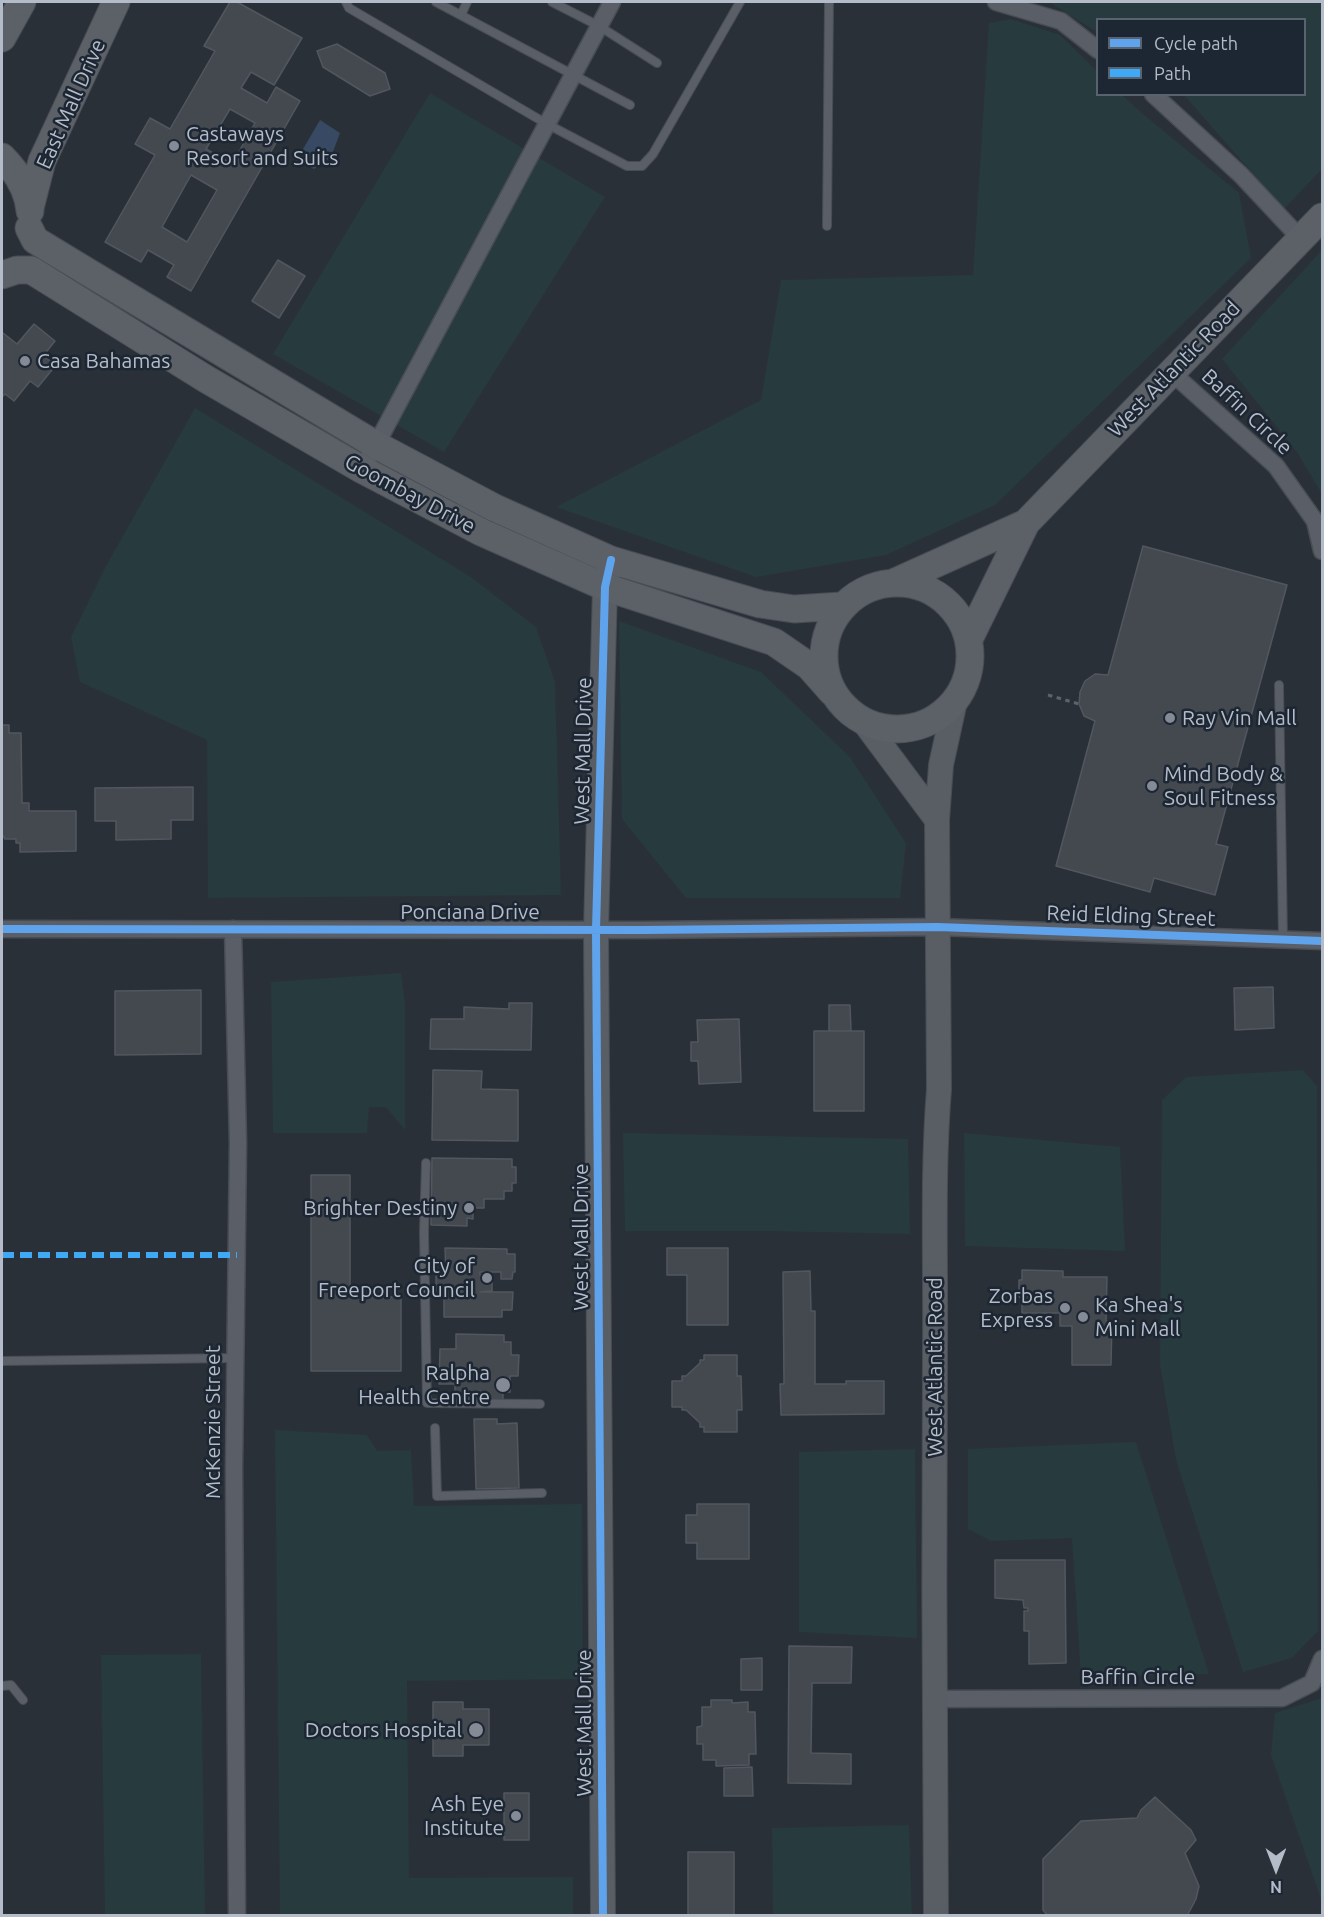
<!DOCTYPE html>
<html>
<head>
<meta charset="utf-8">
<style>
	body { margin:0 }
	#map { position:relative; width:1324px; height:1917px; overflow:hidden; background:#2a3038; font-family:Ubuntu,sans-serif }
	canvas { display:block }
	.frame { position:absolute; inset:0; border:3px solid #b4bcc9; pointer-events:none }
	.legend { position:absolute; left:1096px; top:18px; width:210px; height:78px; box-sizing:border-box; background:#1d2633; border:2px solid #59626f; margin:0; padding:8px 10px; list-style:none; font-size:18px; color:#b4bcc9 }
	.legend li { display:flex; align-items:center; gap:12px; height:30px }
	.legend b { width:30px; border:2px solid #59626f }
	.north { position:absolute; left:1246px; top:1839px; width:60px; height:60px; -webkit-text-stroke:4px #1d2633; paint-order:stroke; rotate:180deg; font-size:16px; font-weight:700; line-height:24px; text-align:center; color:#b4bcc9 }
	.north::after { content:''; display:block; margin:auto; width:21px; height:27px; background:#b4bcc9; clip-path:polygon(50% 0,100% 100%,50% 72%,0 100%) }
</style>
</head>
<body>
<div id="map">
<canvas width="1324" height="1917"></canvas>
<div class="frame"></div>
<ul class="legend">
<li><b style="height:8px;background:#60a3ed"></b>Cycle path</li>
<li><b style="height:8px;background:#3fa9f5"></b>Path</li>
</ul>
<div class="north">N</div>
</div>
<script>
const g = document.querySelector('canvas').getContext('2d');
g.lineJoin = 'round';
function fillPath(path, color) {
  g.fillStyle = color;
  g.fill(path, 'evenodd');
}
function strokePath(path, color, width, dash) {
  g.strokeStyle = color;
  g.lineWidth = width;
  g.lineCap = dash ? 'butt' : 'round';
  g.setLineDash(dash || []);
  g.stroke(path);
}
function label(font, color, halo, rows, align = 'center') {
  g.font = font + ' Ubuntu,sans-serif';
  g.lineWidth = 5;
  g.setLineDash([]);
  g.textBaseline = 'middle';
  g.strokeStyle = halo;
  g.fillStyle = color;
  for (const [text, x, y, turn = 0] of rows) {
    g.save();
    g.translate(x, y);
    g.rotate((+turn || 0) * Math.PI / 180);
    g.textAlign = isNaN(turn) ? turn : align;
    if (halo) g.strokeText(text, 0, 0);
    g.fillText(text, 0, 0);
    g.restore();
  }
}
fillPath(new Path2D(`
	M1049,2H1322V169L1284,209L1184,95L1304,94V20H1098L1097,32Z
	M1011,19L1060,35L1097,71L1098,94L1122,95L1143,114L1239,193L1251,258L995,505L886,555L756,577L556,507L761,400L781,280L973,275L989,23Z
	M430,93L605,197L444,452L273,354Z
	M1322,250V494L1297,452L1222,359Z
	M195,408L471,577L536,627L555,682L561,895L208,898L207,740L80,682L71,637L106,566Z
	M619,621L761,672L850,757L906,843L900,898H686L622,819Z
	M401,973L405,1003V1130L386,1107H369L367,1133H273L271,982Z
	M1303,1070L1317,1086L1318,1631L1292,1658L1243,1672L1176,1460L1160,1364L1162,1100L1186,1077Z
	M623,1133L908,1139L910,1234L768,1231H625Z
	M964,1133L1120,1147L1125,1251L965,1246Z
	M275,1430L367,1435L377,1451L411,1450L414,1506L582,1504L583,1679L407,1681L409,1878L573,1877V1915H280Z
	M1136,1442L1209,1674L1081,1677L1072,1538L991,1541L968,1529V1449Z
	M915,1449L917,1638L799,1632V1452Z
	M201,1654L205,1915H105L101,1655Z
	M1322,1698V1902L1271,1755L1275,1713Z
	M909,1825L912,1915H773L772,1828Z`), '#273a3e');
fillPath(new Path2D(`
	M320,120L340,133L331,157L314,169L296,161Z`), '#384963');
const building = new Path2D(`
	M230,2H237L302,38L274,85L251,72L241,88L267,103L276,87L300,101L191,291L167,277L174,265L148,250L141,262L105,242L155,155L135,144L150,118L170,129L215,51L204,46ZM230,109L255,123L232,164L206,149ZM191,175L217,190L187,242L162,227Z
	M337,44L385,73L390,89L370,96L323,67L317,51Z
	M278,260L305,276L279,318L252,301Z
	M34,324L55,341L43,356L56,365L38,387L30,381L14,401L5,394L2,397V334L3,333L17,344Z
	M1143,546L1287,585L1216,844L1228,847L1215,895L1154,878L1150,892L1056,866L1095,721L1084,716L1079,704L1080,692L1085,681L1095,674L1108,675Z
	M2,725H9V733H21L22,803H29V811H76V851L20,852V843H16V839H5L2,834Z
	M193,787V820H171V839L116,840V821H95V788Z
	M1273,987L1274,1028L1235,1030L1234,988Z
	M201,990V1054L115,1055V991Z
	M509,1003H532L531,1050L430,1049L431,1019H464V1007L509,1009Z
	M829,1005H850L851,1031H829Z
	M739,1019L741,1082L699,1084L698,1061H691V1042H698L697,1020Z
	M814,1031H864V1111H814Z
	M433,1070L482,1071L481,1089L518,1090V1141L432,1140Z
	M432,1158L512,1159V1167H516V1183H512V1191H504V1199H484V1208H473V1219L467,1218V1226L431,1225Z
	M311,1175H350V1297H401V1371H311Z
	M445,1248L507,1249V1254H515V1272H513L512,1279H501V1272H480V1275H492V1291L480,1292H513L512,1310H502V1317H444V1291H436V1272L446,1273Z
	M667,1248H728V1325H687V1275H667Z
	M1022,1270L1063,1271V1277H1107L1106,1321H1112L1111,1365H1072V1326H1060V1313H1022V1297H1019V1280H1022Z
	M810,1271L811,1311H815V1384H846V1381H884V1414L781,1415L780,1384H784L783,1272Z
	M456,1334L504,1335V1342H511V1355H519L518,1376H510V1392H503V1401L455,1400V1384H439L440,1349H456Z
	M704,1355H737V1376H741L742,1410H737V1432H704V1427H700V1423L686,1410H682V1407H672V1381H682V1376H686L700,1363V1360H704Z
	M474,1419H497V1424L517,1423L519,1488L476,1489Z
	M697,1504H749V1559H697V1543H686V1515H697Z
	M995,1560H1065L1066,1663L1029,1664V1631H1024V1611H1028V1608H1024L1023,1600L995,1598Z
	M789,1646L852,1647L851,1683H812L811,1753L851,1754V1784L788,1783Z
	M762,1658V1690H741V1659Z
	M711,1700H732V1703L748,1702V1712H755L756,1754H749V1765L716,1766V1760H703V1744H697V1727L702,1726V1707H711Z
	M433,1702H463V1709H489V1745H463V1756H433Z
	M752,1767L753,1796H724V1768Z
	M504,1793H529V1840H504Z
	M1155,1797L1191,1830L1196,1840L1185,1853L1199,1886L1196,1899L1187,1916H1048L1043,1910V1859L1081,1821L1137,1818L1141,1810Z
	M688,1852H734V1916H688Z`);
fillPath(building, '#444950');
strokePath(building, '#52575f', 1.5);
const lane = new Path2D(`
	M346,2L349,8L547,124L627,166H642L653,154L740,2
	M436,2L630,105
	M552,2L599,26L657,63
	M461,15L467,2
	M827,226L829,2
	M1279,685L1283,940
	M426,1163L424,1232L427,1403L540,1404
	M2,1361L236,1358
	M435,1428L437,1496L542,1493
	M2,1686L11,1685L23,1700`);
const street = new Path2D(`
	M996,2L1061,21L1098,50
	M1153,94L1241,175L1301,239
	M1171,372L1276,466L1315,521L1322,551
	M361,469L376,445L612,2
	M2,929L643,930L938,927L1322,941
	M233,929L238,1143L234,1469L237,1916
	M934,1699L1282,1698L1312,1683L1322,1659`);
const secondary = new Path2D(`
	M864,722L937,820
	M603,1916L596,930L605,587L609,568
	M936,1916C934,1728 934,1540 935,1352C936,1265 932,1176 939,1089L937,820L941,765L955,701`);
const primary = new Path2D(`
	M2,38L22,2
	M2,157C17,172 28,189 30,211
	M30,208L42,161L116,2
	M29,228L35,240L86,271L376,445L495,508L611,560L760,604L794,609L842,606
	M2,275L17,270H31L206,379L361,469L481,532L605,587L774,642L809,666L832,692
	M895,582L1026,523
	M824 656a73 73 0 1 1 146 0a73 73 0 1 1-146 0Z
	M969,639L1026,523L1322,217`);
strokePath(lane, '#484c53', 10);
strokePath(street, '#484c53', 19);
strokePath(secondary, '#484c53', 26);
strokePath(primary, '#484c55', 29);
strokePath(new Path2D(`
	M1048,695L1079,704`), '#5d636a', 3, [4.5, 4.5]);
strokePath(lane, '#5a5e66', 8);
strokePath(street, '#5a5e66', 16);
strokePath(secondary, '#595d64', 24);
strokePath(primary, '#5c6168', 27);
strokePath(new Path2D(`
	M2,1255H237`), '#3fa9f5', 6, [12, 6]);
strokePath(new Path2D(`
	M2,929L643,930L938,927L1322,941
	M603,1916L596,930L605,587L611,560`), '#60a3ed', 8);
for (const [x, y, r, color] of [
	[174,146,6,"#848b96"],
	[25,361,6,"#848b96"],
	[1170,718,6,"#848b96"],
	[1152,786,6,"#848b96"],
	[469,1208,6,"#848b96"],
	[487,1278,6,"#848b96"],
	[1065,1308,6,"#848b96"],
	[1083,1317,6,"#848b96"],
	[503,1385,8,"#848b96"],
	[476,1730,8,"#848b96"],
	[516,1816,6,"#848b96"]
]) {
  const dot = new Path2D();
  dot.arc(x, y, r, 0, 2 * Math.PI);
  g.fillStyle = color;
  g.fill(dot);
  strokePath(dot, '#1d2633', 2);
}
label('21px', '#b4bcc9', '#1d2633', [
	["East Mall Drive",71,104,-66],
	["West Atlantic Road",1174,369,-46],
	["Baffin Circle",1247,412,43],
	["Goombay Drive",410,494,28],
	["West Mall Drive",583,751,-89],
	["Ponciana Drive",470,912],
	["Reid Elding Street",1131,916,2],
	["West Mall Drive",581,1237,-90],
	["West Atlantic Road",935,1367,-90],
	["McKenzie Street",213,1422,-90],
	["Baffin Circle",1138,1677],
	["West Mall Drive",584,1723,-90]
]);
label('21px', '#b4bcc9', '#1d2633', [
	["Castaways",186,134,"left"],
	["Resort and Suits",186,158,"left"],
	["Casa Bahamas",37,361,"left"],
	["Ray Vin Mall",1182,718,"left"],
	["Mind Body &",1164,774,"left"],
	["Soul Fitness",1164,798,"left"],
	["Brighter Destiny",457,1208],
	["City of",475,1266],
	["Freeport Council",475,1290],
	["Zorbas",1053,1296],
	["Express",1053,1320],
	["Ka Shea's",1095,1305,"left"],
	["Mini Mall",1095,1329,"left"],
	["Ralpha",490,1373],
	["Health Centre",490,1397],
	["Doctors Hospital",462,1730],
	["Ash Eye",504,1804],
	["Institute",504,1828]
], 'right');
</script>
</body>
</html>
